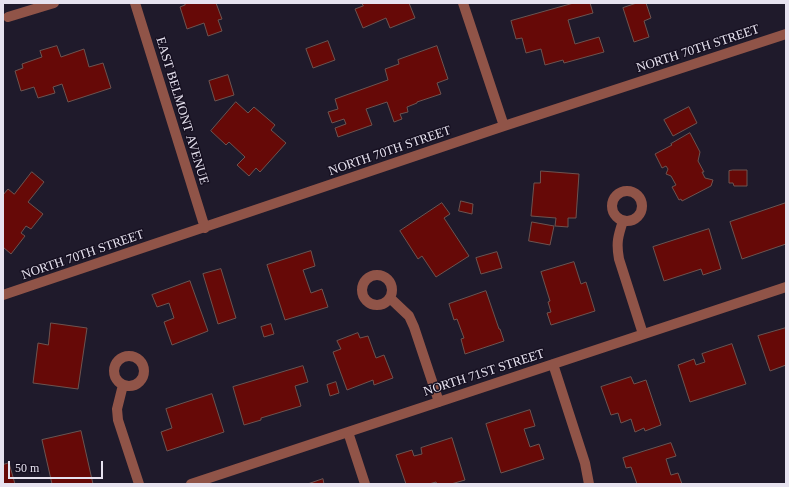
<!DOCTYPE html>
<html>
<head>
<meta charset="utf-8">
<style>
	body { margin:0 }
	#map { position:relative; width:789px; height:487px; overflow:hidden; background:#1f1a2b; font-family:"Times New Roman",serif }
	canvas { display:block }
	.frame { position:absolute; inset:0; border:4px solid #e6e2ef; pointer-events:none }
	.scale { position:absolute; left:8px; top:461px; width:95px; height:18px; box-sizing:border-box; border:2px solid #e6e2ef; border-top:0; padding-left:5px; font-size:12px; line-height:14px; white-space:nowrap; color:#e6e2ef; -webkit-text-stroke:3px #161021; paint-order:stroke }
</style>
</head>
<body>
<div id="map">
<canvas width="789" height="487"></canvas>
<div class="frame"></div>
<div class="scale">50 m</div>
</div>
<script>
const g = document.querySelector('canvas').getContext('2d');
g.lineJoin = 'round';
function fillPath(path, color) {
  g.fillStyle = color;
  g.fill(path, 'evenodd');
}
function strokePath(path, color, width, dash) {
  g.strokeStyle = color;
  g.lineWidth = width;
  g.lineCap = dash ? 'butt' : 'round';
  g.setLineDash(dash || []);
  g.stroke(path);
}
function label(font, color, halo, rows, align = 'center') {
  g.font = font + ' "Times New Roman",serif';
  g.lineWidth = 3;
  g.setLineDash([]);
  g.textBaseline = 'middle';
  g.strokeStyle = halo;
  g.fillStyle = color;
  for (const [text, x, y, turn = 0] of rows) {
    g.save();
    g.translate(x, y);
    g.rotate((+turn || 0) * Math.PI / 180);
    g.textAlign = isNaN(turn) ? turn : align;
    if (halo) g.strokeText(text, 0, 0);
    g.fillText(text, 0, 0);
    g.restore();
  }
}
const building = new Path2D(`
	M184,3H216L222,19L218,20L222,31L208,36L204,23L187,29L180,7L185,5Z
	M362,3H409L415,18L390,28L386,18L363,28L355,9L363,6Z
	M574,3H590L593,13L568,20L575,44L599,37L604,52L564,63L563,60L545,65L541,49L526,53L522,38L516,39L511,21Z
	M637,3H646L651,18L644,21L649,37L634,42L623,8Z
	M328,41L335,60L313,68L306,49Z
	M57,46L61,57L84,49L89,67L103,63L111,88L68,102L62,84L53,87L55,93L38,98L34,87L21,91L15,71L23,68L22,64L42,57L40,51Z
	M437,46L448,79L437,83L441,94L417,102V103L407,107L408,112L400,114L402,119L394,122L387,102L366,109L372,125L338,137L335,128L346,124L344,119L332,123L328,112L338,109L335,99L388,80L385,69L399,64L398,60Z
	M228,75L234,95L215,101L209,81Z
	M236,102L248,113L254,107L275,125L271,130L286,143L260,172L256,168L249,176L237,165L245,157L229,142L226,145L211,131Z
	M689,107L697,123L673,136L664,120Z
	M690,133L700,152L698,161L704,172H702L705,178L713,180L711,186L682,201L681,199L679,200L672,187L676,185L671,176L666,174L668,169L666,166L662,168L655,154L672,145L671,144Z
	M733,170H747V186H734L733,183H729V171Z
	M541,171L579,174L576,218H568V227L555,226L556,218L531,216L534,183H540Z
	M32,172L44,182L28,202L43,214L31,229L26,226L21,233L25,236L11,254L3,247V195L8,189L14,194Z
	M461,201L473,204L472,214L459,211Z
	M442,203L450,214L444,218L469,256L436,277L422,256L418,259L400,231Z
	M786,203V244L742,259L730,222Z
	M532,222L554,226L550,245L529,241Z
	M709,229L721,269L703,275L701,269L664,281L653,247Z
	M311,251L315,266L303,270L311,293L322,289L328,307L285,320L267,265Z
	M497,252L502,268L481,274L476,258Z
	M574,262L581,284L586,282L595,311L551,325L547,313L551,312L548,302L550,301L541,272Z
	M221,269L236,318L218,324L203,274Z
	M190,281L208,331L172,345L164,322L174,318L169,303L157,307L152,295Z
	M486,291L499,329H500L504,341L465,354L461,339L464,338L457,319L454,320L449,304Z
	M51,323L87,328L78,389L33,383L38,343L48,345Z
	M271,324L274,334L264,337L261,327Z
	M786,328V365L770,371L758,336Z
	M358,333L360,338L368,336L376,358L384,355L393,378L374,385L373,380L347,390L333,352L341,349L337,341Z
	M732,344L746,384L690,402L678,365L694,359L696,365L705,362L702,354Z
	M303,366L308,382L295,386L301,406L261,418V420L244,425L233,387Z
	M631,377L634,384L646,380L661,425L645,431L644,428L635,432L631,419L621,423L618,413L611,415L601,387Z
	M336,382L339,393L330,396L327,385Z
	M212,394L224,432L167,451L161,432L172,428L166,409Z
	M530,410L535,426L524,429L530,447L539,444L544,459L501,473L486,424Z
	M81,431L93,484H52L42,440Z
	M452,438L465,480L451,484H437L436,482L429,484H406L396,455L412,450L414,456L422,454L421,448Z
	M671,443L676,456L666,459L671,475L678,473L682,484H637L631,467L626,468L623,458Z
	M9,463L15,484H3V465Z
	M323,479L324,484H308Z`);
fillPath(building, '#660907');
strokePath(building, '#6d5450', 1);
strokePath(new Path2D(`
	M135,3L205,228
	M463,3L504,126
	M8,17L54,3
	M612 206a15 15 0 1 1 30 0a15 15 0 1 1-30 0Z
	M623,221C618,236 616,243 619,259L643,334
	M362 290a15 15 0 1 1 30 0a15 15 0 1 1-30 0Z
	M3,295L504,126L786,34
	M390,298L409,316L414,327L439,402
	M114 371a15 15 0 1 1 30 0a15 15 0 1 1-30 0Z
	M553,364L585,463L589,484
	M123,385L117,409L118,420L139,484
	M348,432L365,484
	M191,484L786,287`), '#905448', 10);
label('13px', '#e6e2ef', '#161021', [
	["NORTH 70TH STREET",698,49,-18],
	["EAST BELMONT AVENUE",182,111,73],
	["NORTH 70TH STREET",390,151,-19],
	["NORTH 70TH STREET",83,255,-19],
	["NORTH 71ST STREET",484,373,-18]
]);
</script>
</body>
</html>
